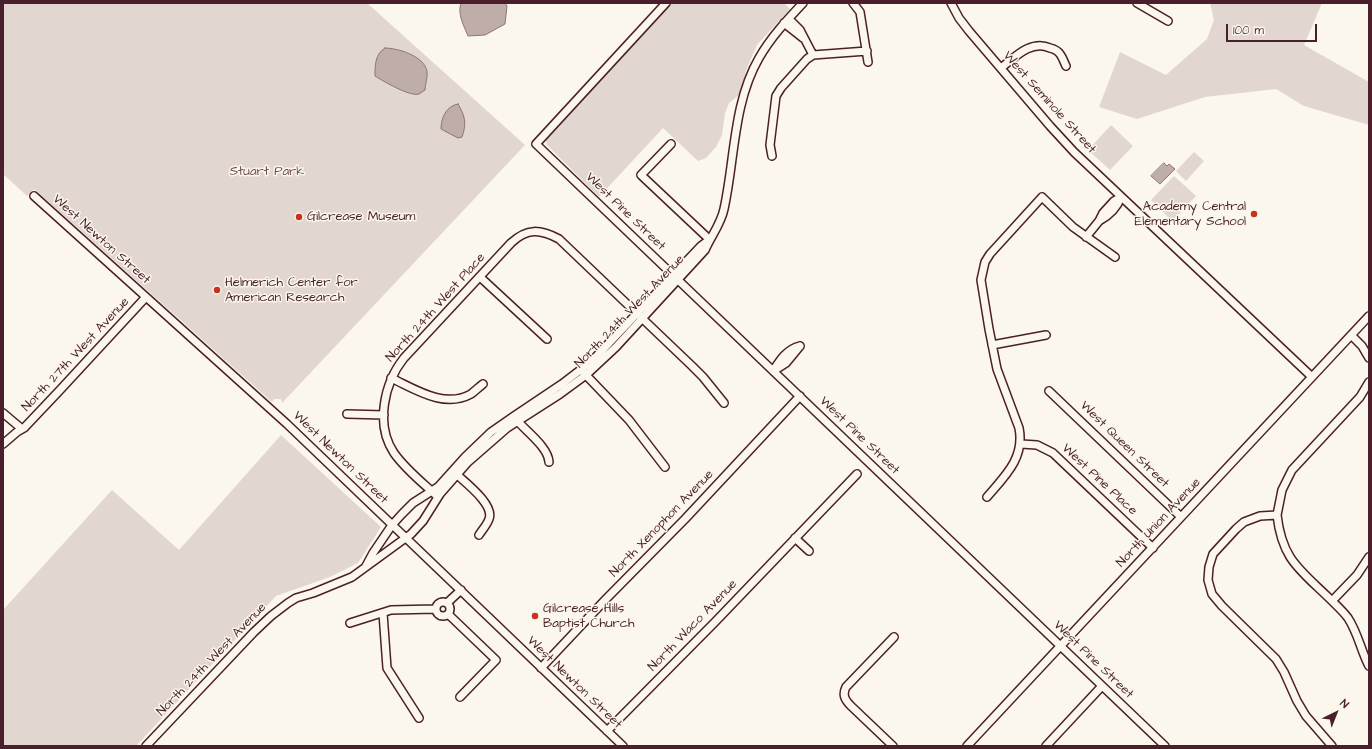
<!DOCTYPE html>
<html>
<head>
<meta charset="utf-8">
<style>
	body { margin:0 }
	#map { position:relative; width:1372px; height:749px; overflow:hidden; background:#fbf7ec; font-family:"Architects Daughter",sans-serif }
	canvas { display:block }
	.frame { position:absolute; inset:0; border:4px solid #4a1f2b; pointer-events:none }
	.north { position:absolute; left:1316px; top:693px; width:40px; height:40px; -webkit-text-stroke:3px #fbf7ec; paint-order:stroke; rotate:43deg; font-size:11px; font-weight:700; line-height:16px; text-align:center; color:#4a1f2b }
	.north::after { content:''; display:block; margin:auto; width:14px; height:18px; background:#4a1f2b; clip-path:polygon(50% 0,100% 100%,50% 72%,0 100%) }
	.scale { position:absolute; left:1226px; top:24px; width:91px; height:18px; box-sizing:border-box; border:2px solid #4a1f2b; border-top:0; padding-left:5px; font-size:12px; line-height:14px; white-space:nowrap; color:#4a1f2b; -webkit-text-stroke:3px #fbf7ec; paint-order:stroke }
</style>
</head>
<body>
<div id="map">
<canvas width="1372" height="749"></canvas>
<div class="frame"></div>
<div class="north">N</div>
<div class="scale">100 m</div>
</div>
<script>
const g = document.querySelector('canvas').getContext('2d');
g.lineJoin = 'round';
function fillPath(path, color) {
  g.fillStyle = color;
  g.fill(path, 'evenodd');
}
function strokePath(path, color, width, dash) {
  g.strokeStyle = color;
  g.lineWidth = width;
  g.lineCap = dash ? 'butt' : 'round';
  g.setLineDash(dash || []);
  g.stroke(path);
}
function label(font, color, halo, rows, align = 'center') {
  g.font = font + ' "Architects Daughter",sans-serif';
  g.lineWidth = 3;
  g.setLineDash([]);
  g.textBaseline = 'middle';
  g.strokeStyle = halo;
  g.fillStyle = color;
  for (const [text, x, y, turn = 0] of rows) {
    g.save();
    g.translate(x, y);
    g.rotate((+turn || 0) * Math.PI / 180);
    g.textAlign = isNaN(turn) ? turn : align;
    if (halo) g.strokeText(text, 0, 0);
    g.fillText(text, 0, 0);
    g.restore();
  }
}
fillPath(new Path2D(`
	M3,3H367L525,145L282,403L281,399H274L272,402L34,189L27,196L3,174Z
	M671,3H784L790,9L757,45L747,68L739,95L729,103L725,113L722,135L716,147L706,158L698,161L663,128L599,197L547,145L546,140L548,134Z
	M1210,3H1322L1304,45L1369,82V125L1304,106L1276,89L1205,97L1137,119L1099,107L1120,52L1166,75L1207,39L1214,20Z
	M1111,125L1133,146L1110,170L1088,150Z
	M1194,152L1204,161L1186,181L1176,171Z
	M1174,176L1196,196L1172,221L1151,200Z
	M281,435L381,527L358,563L330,577L276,596L136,746H3V610L112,490L179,550Z`), '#e2d7d0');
const water = new Path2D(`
	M461,3H505L507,6L505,24L485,35L468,36C464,26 457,14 461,3Z
	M385,48C398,48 424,56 427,71C428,77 425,85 425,90C423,91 421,93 419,94C410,97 383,81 375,76C375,65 375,54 385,48Z
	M458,104C465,116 467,123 462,137L458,138L441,129C441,118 446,106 458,104Z
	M1164,163L1167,166L1169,164L1175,169L1160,184L1151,176Z`);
fillPath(water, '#bfadaa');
strokePath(water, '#907477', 1);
const minor = new Path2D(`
	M666,3L536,144L1165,746
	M853,3L860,12L868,62
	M951,3L959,18L969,31L1050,126L1074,152L1312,377
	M1137,3L1168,21
	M789,19L800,30L813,55
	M784,23L803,38
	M1001,68C1014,58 1031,39 1050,48C1054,49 1058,51 1060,54C1063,58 1064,62 1066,66
	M671,144L641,175L710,240
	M772,156L770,145L776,96L781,88L807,59L813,55L867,51
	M34,196L287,424L623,746
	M1099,221C1110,215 1117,208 1121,197
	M1086,237L1099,221L1103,213L1114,201L1121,197
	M480,277L547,339
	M1351,335L1362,346L1369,358
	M992,345L1046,335
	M775,370L786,363L800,346
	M773,371C780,360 787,349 800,346
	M583,372L629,420L665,467
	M391,378C415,389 444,409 471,394C475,391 479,387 483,384
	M1049,391L1181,517
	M3,413L22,429
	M347,414L384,415
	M514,417C524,430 548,446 549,462
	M3,444L17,432L24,428L60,390L146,297
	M1021,444L1037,445L1053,453L1153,548
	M453,471C463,481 495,504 489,519C487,525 482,530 479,535
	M438,497C423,483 406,470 394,453C375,425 384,383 404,358L511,243C527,228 540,229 559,239L692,366L703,377L724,403
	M987,497C1005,476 1025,458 1019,428L997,369L989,329L981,280L985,262L990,254L1042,197L1073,227L1115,257
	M1277,515C1282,559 1299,569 1329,598C1336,605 1343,611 1348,618C1358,633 1361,651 1369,666
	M795,538L809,551
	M366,566L373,553L392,525L402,514L413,503L438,487L465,457L491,432L514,416L562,384L592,361L701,246L709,240
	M1332,601L1357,575L1369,557
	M436 609a7 7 0 1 1 14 0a7 7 0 1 1-14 0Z
	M447,603L461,590
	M383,613L387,668L419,718
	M448,614L496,660L460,697
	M350,623L391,610L435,609
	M541,668L607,598L685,519L800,396
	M607,731L715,622L857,474
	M146,746L254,632L271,616L288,603L296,598L313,593L352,577L411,534L423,521L440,494L468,462L507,428L560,394L586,375L616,347L705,250C711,236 721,224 724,209C735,159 733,103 759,58C771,37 787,20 803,3
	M893,746L851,706C845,700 842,695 846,687L894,637
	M967,746L1369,316
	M1046,746L1102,686
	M1332,746L1306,716L1297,701L1284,672L1276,659L1222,606L1212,594L1208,580L1209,567L1213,554L1236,529L1244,522L1260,516L1277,515L1282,490L1292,470L1360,397L1369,382`);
strokePath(minor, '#4a1f2b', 10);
strokePath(minor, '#fbf7ec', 7);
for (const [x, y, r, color] of [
	[1254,214,4,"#c8321e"],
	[299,217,4,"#c8321e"],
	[217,290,4,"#c8321e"],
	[535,616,4,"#c8321e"]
]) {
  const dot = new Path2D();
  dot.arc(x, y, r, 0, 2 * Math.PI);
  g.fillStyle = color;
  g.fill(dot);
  strokePath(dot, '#fbf7ec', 1.5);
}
label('13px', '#4a1f2b', '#fbf7ec', [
	["West Seminole Street",1049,103,48],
	["West Pine Street",625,212,44],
	["West Newton Street",101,240,42],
	["North 24th West Place",436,308,-48],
	["North 24th West Avenue",630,312,-46],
	["North 27th West Avenue",76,355,-47],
	["West Pine Street",859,436,44],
	["West Queen Street",1124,445,44],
	["West Newton Street",340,458,44],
	["West Pine Place",1099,480,43],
	["North Union Avenue",1159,523,-47],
	["North Xenophon Avenue",662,524,-46],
	["North Waco Avenue",693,626,-46],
	["North 24th West Avenue",212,660,-46],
	["West Pine Street",1093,660,44],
	["West Newton Street",574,683,44]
]);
label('13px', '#704d54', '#fbf7ec', [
	["Stuart Park",267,172]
]);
label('13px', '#4a1f2b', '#fbf7ec', [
	["Academy Central",1246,207,"right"],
	["Elementary School",1246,222,"right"],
	["Gilcrease Museum",307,217],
	["Helmerich Center for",225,283],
	["American Research",225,298],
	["Gilcrease Hills",543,609],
	["Baptist Church",543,624]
], 'left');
</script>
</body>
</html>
